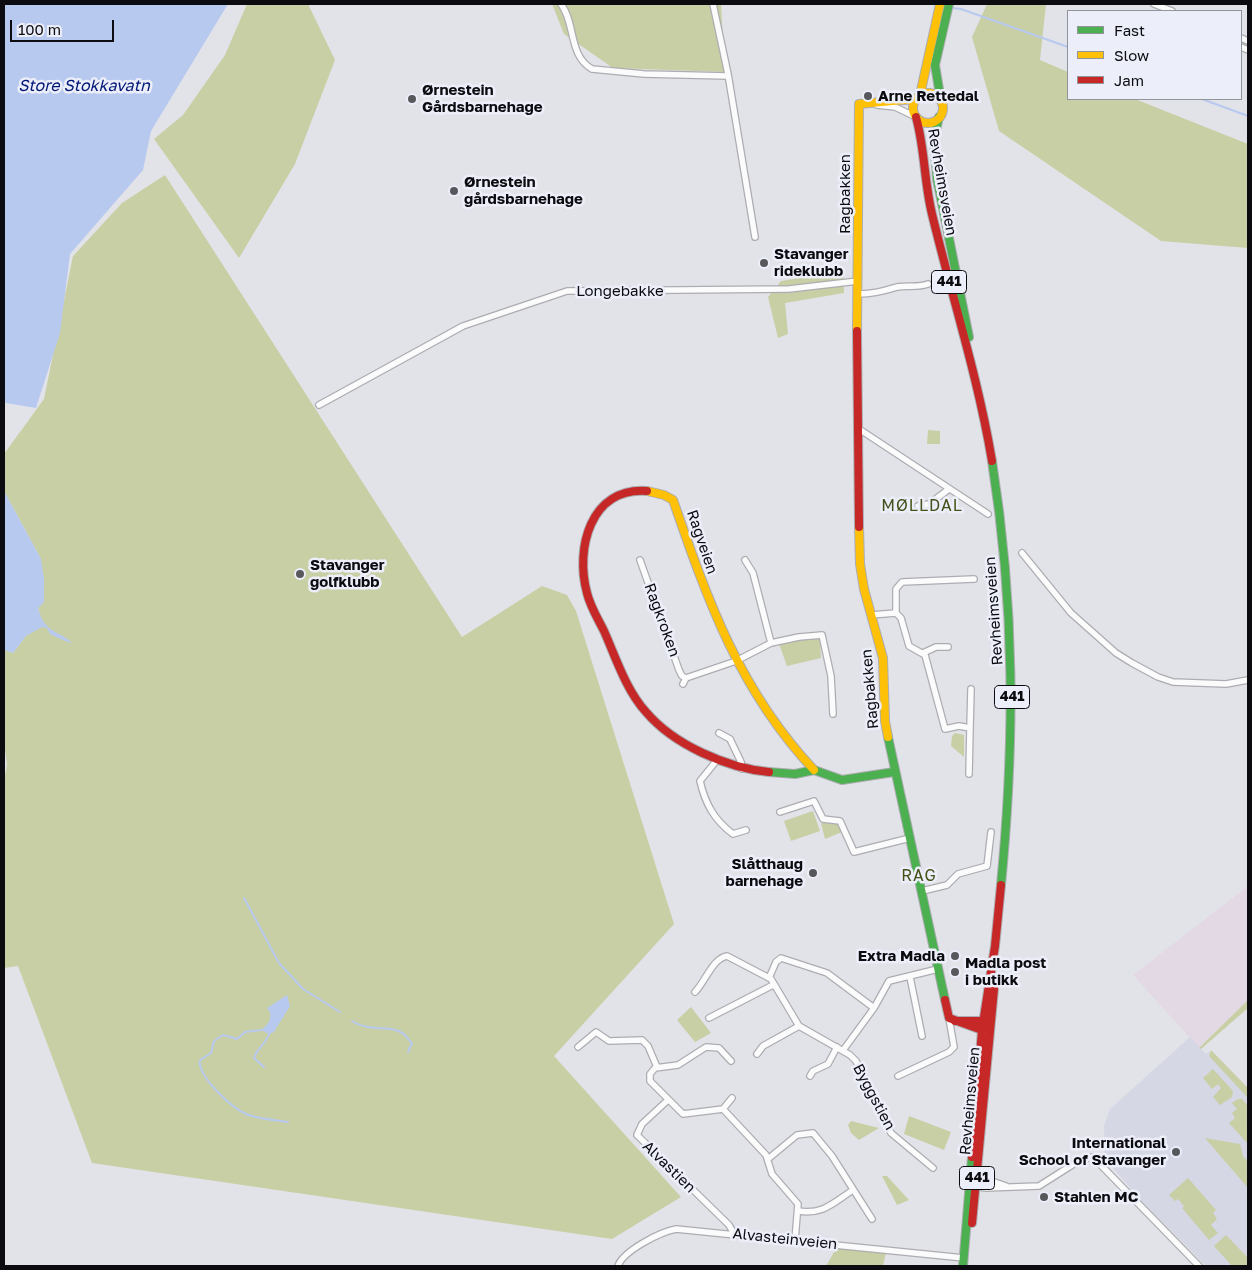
<!DOCTYPE html>
<html>
<head>
<meta charset="utf-8">
<style>
	body { margin:0 }
	#map { position:relative; width:1252px; height:1270px; overflow:hidden; background:#e2e3e9; font-family:"Golos Text",sans-serif }
	canvas { display:block }
	.frame { position:absolute; inset:0; border:5px solid #0c0c10; pointer-events:none }
	.legend { position:absolute; left:1067px; top:10px; width:175px; height:90px; box-sizing:border-box; background:#eceefa; border:1px solid #92949c; margin:0; padding:6px 9px; list-style:none; font-size:15px; color:#0c0c10 }
	.legend li { display:flex; align-items:center; gap:10px; height:25px }
	.legend b { width:25px; border:1px solid #92949c }
	.scale { position:absolute; left:10px; top:20px; width:104px; height:22px; box-sizing:border-box; border:2px solid #0c0c10; border-top:0; padding-left:6px; font-size:15px; line-height:18px; white-space:nowrap; color:#0c0c10; -webkit-text-stroke:4px #eceefa; paint-order:stroke }
</style>
</head>
<body>
<div id="map">
<canvas width="1252" height="1270"></canvas>
<div class="frame"></div>
<ul class="legend">
<li><b style="height:6px;background:#4caf50"></b>Fast</li>
<li><b style="height:6px;background:#ffc107"></b>Slow</li>
<li><b style="height:6px;background:#c62828"></b>Jam</li>
</ul>
<div class="scale">100 m</div>
</div>
<script>
const g = document.querySelector('canvas').getContext('2d');
g.lineJoin = 'round';
function fillPath(path, color) {
  g.fillStyle = color;
  g.fill(path, 'evenodd');
}
function strokePath(path, color, width, dash) {
  g.strokeStyle = color;
  g.lineWidth = width;
  g.lineCap = dash ? 'butt' : 'round';
  g.setLineDash(dash || []);
  g.stroke(path);
}
function label(font, color, halo, rows, align = 'center') {
  g.font = font + ' "Golos Text",sans-serif';
  g.lineWidth = 5;
  g.setLineDash([]);
  g.textBaseline = 'middle';
  g.strokeStyle = halo;
  g.fillStyle = color;
  for (const [text, x, y, turn = 0] of rows) {
    g.save();
    g.translate(x, y);
    g.rotate((+turn || 0) * Math.PI / 180);
    g.textAlign = isNaN(turn) ? turn : align;
    if (halo) g.strokeText(text, 0, 0);
    g.fillText(text, 0, 0);
    g.restore();
  }
}
fillPath(new Path2D(`
	M1248,886V1000L1199,1048L1133,975Z`), '#e3d9e5');
fillPath(new Path2D(`
	M1190,1037L1206,1054L1210,1051L1248,1094V1266H1206L1146,1206L1105,1159L1104,1126L1110,1109Z`), '#d5d7e4');
fillPath(new Path2D(`
	M247,4H308L335,60L295,164L239,258L154,139L183,115L225,55Z
	M552,4H721L725,72L613,68L564,34Z
	M987,4H1046L1040,60L1068,72V99H1135L1248,144V248L1161,241L999,131L972,37Z
	M165,175L462,637L542,586L567,595L576,611L674,924L554,1056L681,1197L612,1239L92,1163L18,966L4,968V781L7,765L4,742V650L13,653L26,636L39,627L41,621L38,607L41,559L4,491V454L44,399L73,256L122,203Z
	M843,267L844,293L785,303L788,334L778,338L768,297L781,281L823,274Z
	M928,430L940,431V444H927Z
	M817,636L820,640L821,658L787,666L779,644Z
	M955,733L964,735V757L951,746L952,736Z
	M813,811L820,831L791,841L784,821Z
	M821,823H837L842,832L825,839Z
	M1248,1000V1008L1201,1049L1199,1048Z
	M691,1007L711,1033L695,1042L677,1020Z
	M1211,1050L1248,1088V1098L1209,1056Z
	M1213,1069L1233,1091L1232,1097L1220,1105L1213,1097L1221,1088L1218,1084L1212,1089L1203,1078Z
	M1238,1099H1242L1248,1106V1144L1229,1123L1235,1118L1232,1113L1237,1109L1232,1103Z
	M909,1116L951,1132L944,1150L904,1134Z
	M851,1121L879,1128L859,1140L851,1133L848,1125Z
	M1205,1138L1240,1144L1243,1156L1248,1162V1188Z
	M882,1176H887L909,1200L897,1205Z
	M1188,1178L1216,1210L1213,1213L1217,1219L1211,1225L1218,1233L1209,1240L1182,1208L1184,1206L1178,1199L1175,1201L1169,1195Z
	M1226,1235L1248,1258V1266H1232L1214,1246Z
	M837,1247L886,1252L883,1266H826Z`), '#c8cfa4');
fillPath(new Path2D(`
	M4,4H228L151,131L143,170L70,254L60,333L36,408L6,403L4,400Z
	M4,491L41,559L44,579V602L38,608C45,634 57,629 72,643C63,641 58,637 50,634L47,628L42,627L26,636L13,653L4,650Z
	M287,995L290,1006L274,1032L269,1034L261,1030C268,1024 271,1022 270,1012L267,1008Z`), '#b7c9ef');
strokePath(new Path2D(`
	M952,8L961,9L1068,47
	M1202,99L1248,116
	M244,898L279,963L303,989L340,1012
	M352,1021C370,1033 391,1024 404,1034C407,1037 409,1041 412,1043L408,1052
	M261,1030L245,1032L237,1039L223,1035L214,1041L211,1053L200,1060C197,1076 232,1108 246,1114C259,1119 274,1120 288,1122
	M264,1067L254,1058C256,1049 266,1044 269,1034`), '#b7c9ef', 2);
const street = new Path2D(`
	M561,4C576,24 568,55 592,69L644,74L728,76
	M713,4L728,74L755,237
	M1154,4L1172,11
	M1241,38L1248,41
	M1241,47L1248,50
	M877,105L895,107L916,117
	M858,294C873,294 883,291 897,287C907,285 918,288 928,284
	M319,405L463,326L567,291L789,289L858,281
	M859,429L988,514
	M918,506L929,504L949,489
	M1022,553L1071,613L1116,653L1132,663L1158,677L1173,682L1226,684L1248,680
	M640,560L679,670L682,676L686,678L683,684
	M745,560L753,573L771,643L799,637L822,635L831,676L833,714
	M896,613V589L902,582L974,579
	M871,615L896,613L901,618L909,646L925,655L945,729L959,726L970,728L969,774
	M923,653L936,647H948
	M686,678L736,661L771,643
	M970,728L971,689
	M719,733L730,739L741,762L742,769
	M717,760L700,781C705,803 714,820 733,834L746,830
	M780,812L814,801L823,819L840,821L854,852L910,838
	M922,891L947,885L958,874L987,866L991,832
	M910,977L922,1036
	M769,978L776,962L781,958L827,973L874,1008
	M695,992C705,982 713,958 727,956L771,979L799,1026L850,1055L856,1061L891,1133L933,1168
	M709,1018L773,985
	M578,1047L596,1032L609,1041L642,1040L648,1046L657,1067
	M844,1049L874,1008L889,981L938,969
	M757,1054L763,1046L799,1026
	M731,1061L719,1048L706,1047L678,1065L655,1068L650,1074V1081L683,1114L723,1109L766,1155L772,1174L798,1204L795,1240
	M810,1076L813,1071L828,1064L837,1047
	M898,1076L949,1052L954,1047L949,1018
	M668,1100L642,1124L637,1135L729,1225L734,1234
	M723,1109L732,1098
	M768,1159L797,1135L813,1133L832,1156L872,1219
	M975,1178L977,1176L1006,1186
	M974,1186L986,1188L1039,1186L1080,1160L1093,1157L1199,1266
	M798,1211C823,1215 833,1203 853,1190
	M618,1266C623,1251 660,1232 676,1229L964,1258`);
const fast = new Path2D(`
	M941,101L935,65L949,4
	M939,117L934,138L937,179L969,337
	M992,461C1015,607 1015,739 1001,885
	M888,737L945,1000
	M769,772L795,774L814,770L842,780L894,772
	M963,1266L972,1157`);
const slow = new Path2D(`
	M913 108a15 15 0 1 1 30 0a15 15 0 1 1-30 0Z
	M920,95L940,4
	M857,331L859,104L915,99
	M647,491L664,495L673,500C708,601 739,690 814,770
	M859,527L860,564L864,589L883,658L885,721L888,737`);
const jam = new Path2D(`
	M916,117C925,149 924,182 932,214C952,297 978,377 992,461
	M857,331L859,527
	M647,491C590,487 575,549 587,593C590,606 598,619 604,631C616,658 626,690 646,712C674,745 727,768 769,772
	M945,1000L949,1018L982,1030L990,1026L983,1021H955
	M972,1157L982,1030L995,946L1001,885
	M972,1223L994,989`);
strokePath(street, '#acadb1', 8);
strokePath(fast, '#acadb1', 10);
strokePath(slow, '#acadb1', 10);
strokePath(jam, '#acadb1', 10);
strokePath(street, '#fbfbfc', 5.5);
strokePath(fast, '#4caf50', 8);
strokePath(slow, '#ffc107', 8);
strokePath(jam, '#c62828', 8);
for (const [x, y, r, color] of [
	[868,96,5,"#57575c"],
	[412,99,5,"#57575c"],
	[454,191,5,"#57575c"],
	[764,263,5,"#57575c"],
	[300,574,5,"#57575c"],
	[813,873,5,"#57575c"],
	[955,956,5,"#57575c"],
	[955,972,5,"#57575c"],
	[1176,1152,5,"#57575c"],
	[1044,1197,5,"#57575c"]
]) {
  const dot = new Path2D();
  dot.arc(x, y, r, 0, 2 * Math.PI);
  g.fillStyle = color;
  g.fill(dot);
  strokePath(dot, '#eceefa', 2);
}
for (const [x, y, w] of [
	[949,282,35],
	[1012,697,35],
	[977,1178,35]
]) {
  const box = new Path2D();
  box.roundRect(x - w / 2, y - 11.5, w, 23, 4);
  g.fillStyle = '#eceefa';
  g.fill(box);
  strokePath(box, '#0c0c10', 1);
}
label('bold 14px', '#0c0c10', null, [
	["441",949,282],
	["441",1012,697],
	["441",977,1178]
]);
label('bold 15px', '#0c0c10', '#eceefa', [
	["Ørnestein",422,90],
	["Gårdsbarnehage",422,107],
	["Arne Rettedal",878,96],
	["Ørnestein",464,182],
	["gårdsbarnehage",464,199],
	["Stavanger",774,254],
	["rideklubb",774,271],
	["Stavanger",310,565],
	["golfklubb",310,582],
	["Slåtthaug",803,864,"right"],
	["barnehage",803,881,"right"],
	["Extra Madla",945,956,"right"],
	["Madla post",965,963],
	["i butikk",965,980],
	["International",1166,1143,"right"],
	["School of Stavanger",1166,1160,"right"],
	["Stahlen MC",1054,1197]
], 'left');
label('15px', '#0c0c10', '#eceefa', [
	["Revheimsveien",942,182,80],
	["Ragbakken",845,194,-90],
	["Longebakke",620,291],
	["Ragveien",702,542,71],
	["Revheimsveien",994,611,-94],
	["Ragkroken",662,620,70],
	["Ragbakken",870,689,-95],
	["Byggstien",874,1097,62],
	["Revheimsveien",970,1101,-85],
	["Alvastien",669,1167,44],
	["Alvasteinveien",785,1239,6]
]);
label('italic 16px', '#011776', '#eceefa', [
	["Store Stokkavatn",84,86]
]);
g.letterSpacing = '1px';
label('16px', '#465119', '#eceefa', [
	["MØLLDAL",922,506],
	["RAG",919,876]
]);
g.letterSpacing = '0px';
</script>
</body>
</html>
